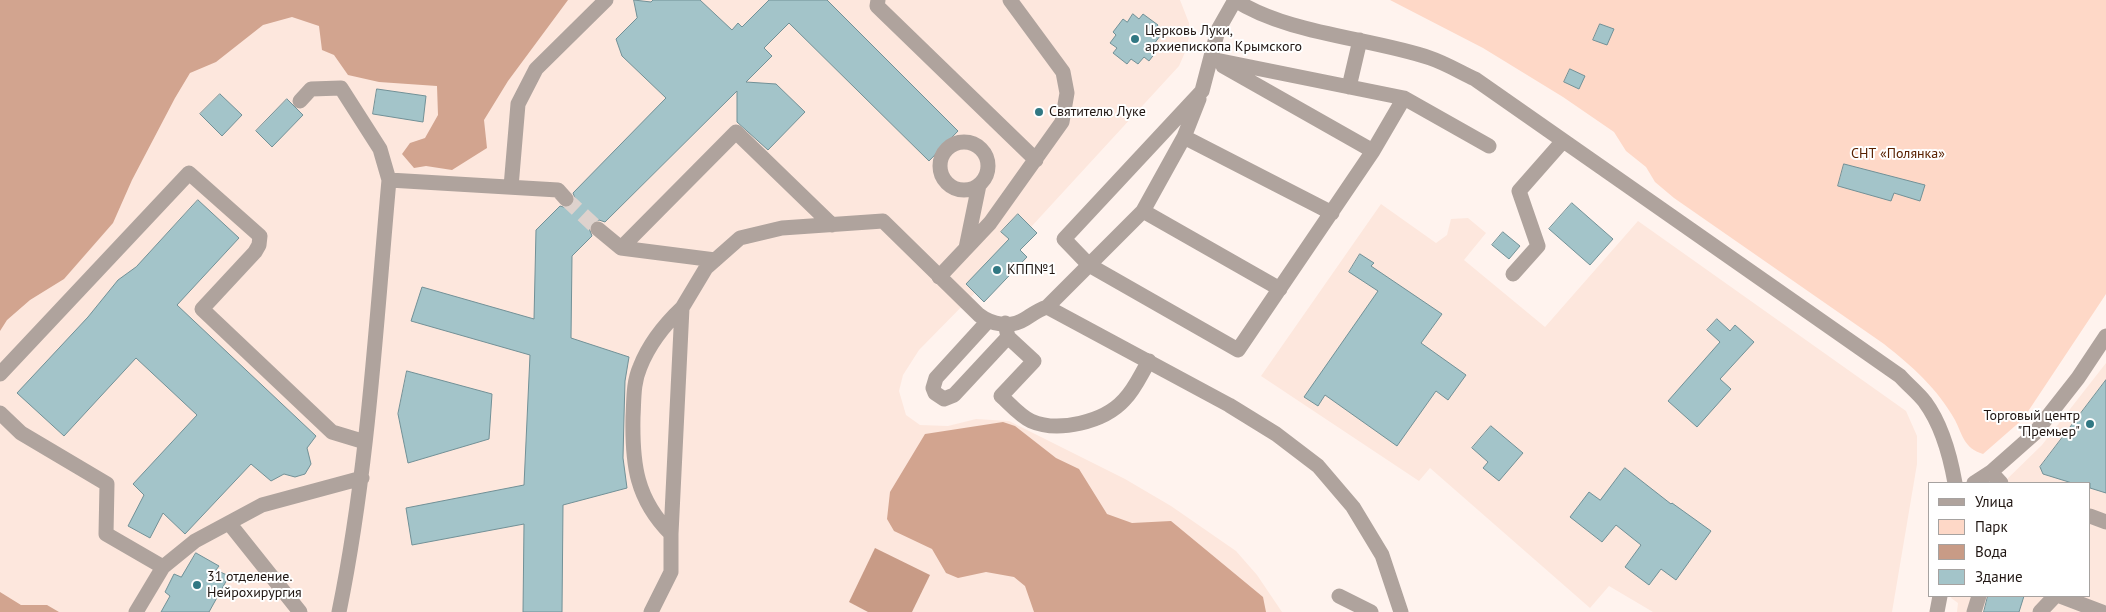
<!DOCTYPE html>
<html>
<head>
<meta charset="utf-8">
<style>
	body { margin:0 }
	#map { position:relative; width:2106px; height:612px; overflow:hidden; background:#fff3ee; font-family:"PT Sans",sans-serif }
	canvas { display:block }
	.legend { position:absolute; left:1928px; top:482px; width:162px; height:115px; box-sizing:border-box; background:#fff; border:1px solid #a6a2a0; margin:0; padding:6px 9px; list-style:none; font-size:15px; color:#201612 }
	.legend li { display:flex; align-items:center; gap:10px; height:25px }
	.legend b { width:25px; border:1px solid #a6a2a0 }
</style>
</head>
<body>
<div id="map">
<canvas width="2106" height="612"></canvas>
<ul class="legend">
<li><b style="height:6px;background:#afa39d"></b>Улица</li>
<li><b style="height:14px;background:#fed8c7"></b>Парк</li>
<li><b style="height:14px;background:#c89b86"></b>Вода</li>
<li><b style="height:14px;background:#a3c4c9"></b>Здание</li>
</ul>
</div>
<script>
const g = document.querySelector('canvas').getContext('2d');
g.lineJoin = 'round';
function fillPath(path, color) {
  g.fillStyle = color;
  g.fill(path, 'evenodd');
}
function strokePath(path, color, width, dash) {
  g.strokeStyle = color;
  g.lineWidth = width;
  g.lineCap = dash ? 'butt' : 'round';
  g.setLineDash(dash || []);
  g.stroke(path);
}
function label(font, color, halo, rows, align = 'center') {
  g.font = font + ' "PT Sans",sans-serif';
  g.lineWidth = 4;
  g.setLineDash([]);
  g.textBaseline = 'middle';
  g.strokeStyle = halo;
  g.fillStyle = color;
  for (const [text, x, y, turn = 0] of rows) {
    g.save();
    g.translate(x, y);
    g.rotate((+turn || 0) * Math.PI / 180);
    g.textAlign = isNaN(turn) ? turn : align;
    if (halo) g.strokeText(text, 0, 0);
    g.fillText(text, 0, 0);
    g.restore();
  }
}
fillPath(new Path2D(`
	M0,0H1180L1189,23V37L1186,50L1179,66L1031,227L1037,233L1020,250L1027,257L984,302L975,293L919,350L903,375L899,391L906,415L920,425L948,426L976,419L1009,421L1125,479L1171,506L1236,551L1257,575L1282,612H0Z
	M1381,204L1436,243L1447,235L1451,219L1468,218L1486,233L1464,260L1545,327L1638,221L1906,411L1917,436V464L1892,612H1653L1609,586L1590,608L1430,468L1419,481L1261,376Z
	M2106,363V612H1957L1958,603L1951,598L1952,596H2090V483H2003L2042,445Z`), '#fde7dd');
fillPath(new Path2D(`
	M1390,0H2106V294L2023,419L1983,454C1964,448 1963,436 1955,420C1937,388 1912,366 1884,344L1674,198L1655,182L1646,167L1626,151L1614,132L1563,97L1483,48Z`), '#fed8c7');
fillPath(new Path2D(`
	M0,0H568L508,81L484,120L487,148L452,170L426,166L414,168L402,154L410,143L425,138L438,115L437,86L379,82L348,75L334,55L322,50L319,26L292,17L263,25L216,62L190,73L175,98L132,180L113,223L64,279L30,300L7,320L0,331Z
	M1003,422L1015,426L1056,458L1079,469L1107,514L1132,523L1171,521L1263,597L1266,612H1034L1025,586L1014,577L986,572L958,578L946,573L932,549L894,531L887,519L890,492L925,434Z
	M0,592L21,605H47L59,612H0Z`), '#d2a48f');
fillPath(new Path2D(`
	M875,548L930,575L912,612H868L849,602Z`), '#c89b86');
const building = new Path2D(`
	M634,0L651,2L653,0H700L732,30L738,23L742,27L769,0H827L958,131L929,161L789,23L764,48L772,56L746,82L776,84L805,112L768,150L737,122V91L605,222L599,220L591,223L589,228L592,236L572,256L571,338L629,357L625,381L624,417L623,458L627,488L563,505L562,612H523L524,524L412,545L406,508L524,485L530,355L411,321L422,287L534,319L536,230L560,206L567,208L573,206L575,198L573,193L666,98L622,56L616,39L637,18Z
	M1133,14L1139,19L1143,14L1158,25L1154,30L1160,36L1154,44L1159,48L1149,61L1144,57L1138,64L1131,59L1127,64L1113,53L1117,48L1110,43L1116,35L1113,32L1123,19L1127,22Z
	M1600,24L1614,29L1607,45L1593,40Z
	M1570,69L1585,76L1579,89L1564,82Z
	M377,89L426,96L423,122L373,114Z
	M220,94L242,115L222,136L200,114Z
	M287,99L303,115L272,147L256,131Z
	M1844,164L1925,185L1920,201L1894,193L1891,201L1838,186Z
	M198,200L239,238L177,305L316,436L307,448L311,464L305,474L295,477L284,474L271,481L251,464L185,534L163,513L150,538L128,526L144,495L133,484L197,415L136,358L64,436L17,393L88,317L118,280L136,267Z
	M1572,203L1613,239L1590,265L1549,229Z
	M1018,214L1037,233L1020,250L1027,257L984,302L966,284L1009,239L1001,232Z
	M1503,232L1520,246L1509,259L1492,245Z
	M1360,254L1374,263L1371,266L1442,314L1421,343L1466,375L1448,400L1436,391L1397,446L1325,395L1318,406L1304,397L1378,291L1349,272Z
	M1717,319L1730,331L1735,325L1754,342L1720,379L1731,389L1697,427L1668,401L1720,342L1707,330Z
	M407,371L492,394L489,439L408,463L398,414Z
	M2106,380V493L2090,488V483H2072L2043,474L2040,467Z
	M1491,426L1523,453L1499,481L1483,468L1488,462L1472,448Z
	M1625,468L1671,504L1672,503L1711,531L1676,580L1661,569L1649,585L1625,567L1641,545L1616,525L1602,542L1570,517L1589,492L1600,500Z
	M196,553L219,566L216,570L229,576L209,612H161L170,596L165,592L174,574L181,577Z
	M1988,596H2024L2019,612H1984Z`);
fillPath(building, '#a3c4c9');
strokePath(building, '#729197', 1);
strokePath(new Path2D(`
	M566,199L598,229`), '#ded2cd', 15, [15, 8]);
strokePath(new Path2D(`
	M878,0L877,6L1036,160
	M1235,0C1287,34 1371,38 1430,58C1445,63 1460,72 1475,79L1900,376C1908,385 1918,393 1925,402C1942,425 1950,455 1955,483
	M1235,0L1218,30L1202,91L1064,239L1089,265L1238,350L1373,151L1404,98
	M1211,59L1404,98L1489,146
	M1223,66L1373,151
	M1349,87L1360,40
	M300,101L311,89L341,88L380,149L389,180
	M1184,137L1199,99
	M940 166a24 24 0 1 1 48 0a24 24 0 1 1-48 0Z
	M511,187L518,104L536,69L606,0
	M1143,211L1280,289
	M598,229L621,248L715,260
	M621,248L736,132L832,225
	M966,248L979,185
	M1513,274L1538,246L1519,191L1563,141
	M939,277L990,223L1062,122L1067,93L1063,72L1010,0
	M1047,307L1229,405L1276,434L1318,466L1353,507L1382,555L1401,612
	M988,321L936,378L933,388L935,393L944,399L954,395L1008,337
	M1005,323L1008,337L1034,361L1001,396C1010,404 1020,416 1031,421C1058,433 1104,422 1124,400C1135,389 1141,374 1149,361
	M0,374L189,173L260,236L259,245L255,252L202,309L332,432L365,442
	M0,413L21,433L107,484L106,534L163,567
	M1991,472L2001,483
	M1974,483L1991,472L2034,434L2078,378L2106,336
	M2090,516L2106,522
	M229,523L300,612
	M671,534C636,499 632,464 633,417C634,400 633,383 640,367C649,344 664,325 682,308
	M1339,596L1371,612
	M2060,596L2102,612
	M136,612L163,567L195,541L262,505L362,478
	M339,612C368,470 376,324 389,180L558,190L566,199
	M651,612L671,572V534L682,308L706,268L740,238L782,228L883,221L979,315C992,325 1011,328 1025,319C1033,314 1038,310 1047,307L1143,211L1184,137L1332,213
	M1937,612L1940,596
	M1974,612L1979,596
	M2040,612L2055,596`), '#afa39d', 15);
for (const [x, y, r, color] of [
	[1135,39,5,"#317883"],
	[1039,112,5,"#317883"],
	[997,270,5,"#317883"],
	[2090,424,5,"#317883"],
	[197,585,5,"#317883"]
]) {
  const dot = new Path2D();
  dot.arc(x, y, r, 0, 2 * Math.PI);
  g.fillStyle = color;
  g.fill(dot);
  strokePath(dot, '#fff', 2);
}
label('14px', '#201612', '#fff', [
	["Церковь Луки,",1145,31],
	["архиепископа Крымского",1145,47],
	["Святителю Луке",1049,112],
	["КПП№1",1007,270],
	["Торговый центр",2080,416,"right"],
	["\"Премьер\"",2080,432,"right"],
	["31 отделение.",207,577],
	["Нейрохирургия",207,593]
], 'left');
label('14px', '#592100', '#fff', [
	["СНТ «Полянка»",1898,154]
]);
</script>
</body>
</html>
